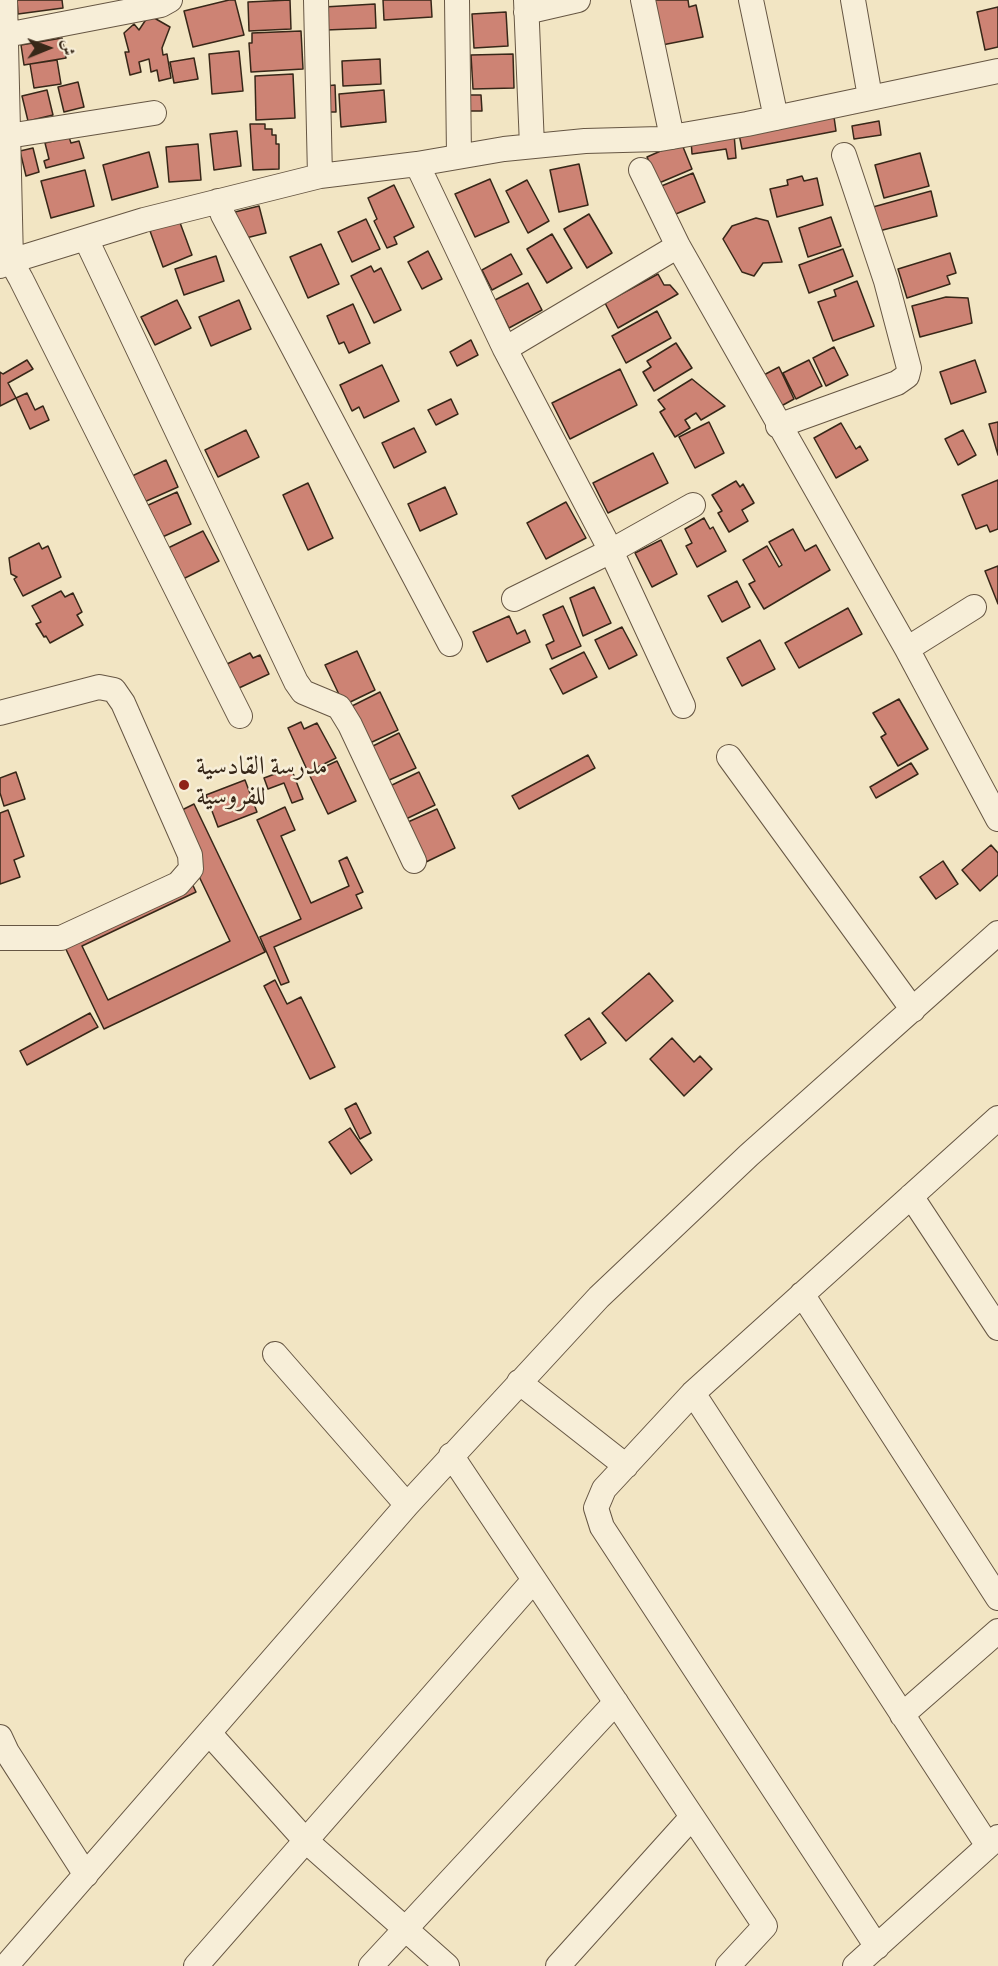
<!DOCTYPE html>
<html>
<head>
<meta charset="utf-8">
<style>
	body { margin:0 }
	#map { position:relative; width:998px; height:1966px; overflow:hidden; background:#f2e5c3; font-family:"Sorts Mill Goudy",Amiri,serif }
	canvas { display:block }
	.north { position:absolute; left:18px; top:18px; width:60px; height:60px; -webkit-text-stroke:4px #f7eed8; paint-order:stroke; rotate:89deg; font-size:16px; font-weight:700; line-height:24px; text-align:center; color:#372718 }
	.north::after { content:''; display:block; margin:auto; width:21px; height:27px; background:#372718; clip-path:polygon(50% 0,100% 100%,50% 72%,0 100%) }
</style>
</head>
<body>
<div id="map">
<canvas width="998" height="1966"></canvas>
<div class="north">ش</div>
</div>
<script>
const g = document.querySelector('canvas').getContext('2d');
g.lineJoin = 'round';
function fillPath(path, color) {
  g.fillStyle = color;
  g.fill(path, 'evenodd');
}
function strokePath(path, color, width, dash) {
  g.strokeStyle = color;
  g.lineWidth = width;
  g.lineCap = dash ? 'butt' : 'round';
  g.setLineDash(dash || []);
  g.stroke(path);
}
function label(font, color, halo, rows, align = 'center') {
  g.font = font + ' "Sorts Mill Goudy",Amiri,serif';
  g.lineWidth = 5;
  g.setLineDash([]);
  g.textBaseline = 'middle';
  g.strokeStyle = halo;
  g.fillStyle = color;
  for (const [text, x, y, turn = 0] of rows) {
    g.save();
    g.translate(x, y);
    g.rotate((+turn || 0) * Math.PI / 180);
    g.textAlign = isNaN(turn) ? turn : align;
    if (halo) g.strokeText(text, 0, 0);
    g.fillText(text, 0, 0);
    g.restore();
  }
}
const building = new Path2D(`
	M17,0H62L63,8L18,14Z
	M229,0H235L244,35L193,47L184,11Z
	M290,0L291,29L249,31L248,2Z
	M383,0H431L432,17L384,20Z
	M652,0H688L689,7L696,5L703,37L662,45Z
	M375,4L376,28L326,30L324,7Z
	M998,7V47L985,50L977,12Z
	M506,12L508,46L474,48L472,14Z
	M149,15L170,27L162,48L163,55L167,54L171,78L159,81L157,70L151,72L149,59L139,62L141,72L130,75L125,52H129L124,33L134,24L139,30Z
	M301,31L303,69L251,72L249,43H252V33Z
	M62,38L66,58L24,65L21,45Z
	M239,51L243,91L212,94L209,54Z
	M513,54L514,88L473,89L471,55Z
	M194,58L198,79L174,83L170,62Z
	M380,59L381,84L343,86L342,61Z
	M57,60L61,84L34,88L30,64Z
	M293,74L295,118L256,120L255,76Z
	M78,82L84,107L64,112L58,87Z
	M335,85L336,112H326L325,86Z
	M47,90L53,115L28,121L22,96Z
	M384,90L386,122L341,127L339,94Z
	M463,95H481L482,111H464Z
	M834,117L836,131L742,149L739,134Z
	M879,121L881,135L854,139L852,126Z
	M250,124H265V129H272V135H276V144H279V169L253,170Z
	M237,131L241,166L214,170L210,134Z
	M734,134L736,158L728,159L726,149L692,154L691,140Z
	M69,137L71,143L79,141L84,158L46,168L44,161L49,159L45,143Z
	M681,142L692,169L659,183L647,157Z
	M198,144L201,180L169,182L166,147Z
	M33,148L39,172L26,176L20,151Z
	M149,152L158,187L112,200L103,165Z
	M920,153L929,186L884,198L875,165Z
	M579,164L588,205L559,212L550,170Z
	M85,170L94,206L51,218L41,181Z
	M693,173L705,202L671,216L659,187Z
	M802,176L804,181L817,178L823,205L777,217L770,189L788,185L787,180Z
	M490,179L509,222L475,237L455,194Z
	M527,180L549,221L528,233L506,191Z
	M394,185L414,227L394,237L397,244L387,248L374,221L377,219L368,198Z
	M931,191L937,216L879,231L873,207Z
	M259,206L266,233L242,239L235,212Z
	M589,214L612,253L587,268L564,229Z
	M831,217L841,246L808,257L799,228Z
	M756,218L768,221L782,262L763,263L754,276L742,272L723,239L732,226Z
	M366,219L380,249L352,262L338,232Z
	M179,220L192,255L163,267L150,231Z
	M552,234L572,268L547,283L527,249Z
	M321,244L339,284L308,298L290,257Z
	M843,249L853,276L809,293L799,265Z
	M428,251L442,279L422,289L408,262Z
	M950,253L956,273L947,276L950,284L907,298L898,269Z
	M511,254L522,274L492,290L482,270Z
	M216,256L224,281L184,295L175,269Z
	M371,266L374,272L381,268L401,310L374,323L351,276Z
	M658,274L664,285H670L678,294L618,328L605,303Z
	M857,281L874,326L833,341L818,302L836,296L834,290Z
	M528,283L542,310L509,328L495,300Z
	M946,297L968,298L972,323L920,337L912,306Z
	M177,300L191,328L155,345L141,317Z
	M239,300L251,329L211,346L199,317Z
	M353,304L370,343L349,353L344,342L339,344L327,316Z
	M657,311L671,338L626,363L612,336Z
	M471,340L478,355L457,366L450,352Z
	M676,343L692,368L654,391L643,372L651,367L647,361Z
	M834,347L848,375L826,386L813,358Z
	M27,360L33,369L8,383L16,398L0,406V372L3,374Z
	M809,360L822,386L796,399L783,373Z
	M975,360L986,392L951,404L940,372Z
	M382,365L399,401L364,418L359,407L352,411L340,385Z
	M779,367L794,399L774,410L758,378Z
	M620,369L637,405L570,439L552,403Z
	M692,379L725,406L701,420L696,413L685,420L690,428L675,437L660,412L665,409L658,400Z
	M27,393L35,410L43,406L49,420L30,429L16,398Z
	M451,399L458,414L436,425L428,410Z
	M709,422L724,453L695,468L679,437Z
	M998,422V455L989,424Z
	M841,423L856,449L860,446L868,460L836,478L814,438Z
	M414,428L426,452L394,468L382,443Z
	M246,430L259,457L218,477L205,450Z
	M963,430L976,455L958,465L945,439Z
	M653,453L668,483L608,513L593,483Z
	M166,460L178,487L142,503L130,477Z
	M998,480V529L990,532L987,525L976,529L962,495Z
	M736,481L740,487L743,484L754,503L742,510L748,521L729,532L718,513L722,511L712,495Z
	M308,483L333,538L308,550L283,495Z
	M445,487L457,514L420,531L408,504Z
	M177,492L191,524L158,539L144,507Z
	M566,502L586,538L546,559L527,523Z
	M704,518L710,529L713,527L726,551L697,567L686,546L692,543L685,529Z
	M793,529L805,551L816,545L830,570L764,609L749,584L755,581L743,560L767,546L779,567L782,565L769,542Z
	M203,531L219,561L183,579L168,548Z
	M661,540L677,574L652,587L635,553Z
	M39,543L42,549L48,546L61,577L23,596L14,579L17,577L11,574L9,558Z
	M998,566V604L985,571Z
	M737,581L750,607L722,622L708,596Z
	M594,587L611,623L583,636L570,598Z
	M61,591L65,597L73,593L82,612L77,615L83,625L50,643L46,636L44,637L36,624L41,622L32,606Z
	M563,606L581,646L552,659L546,645L554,641L543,615Z
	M848,608L862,634L799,668L785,643Z
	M509,616L517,634L525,630L530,642L487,662L473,632Z
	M622,627L637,655L609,669L595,640Z
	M760,640L775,669L742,686L727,658Z
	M357,651L375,690L344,705L325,665Z
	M584,652L597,677L563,694L550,669Z
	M250,653L253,658L260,655L269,674L239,688L227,664Z
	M380,692L398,730L370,743L352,706Z
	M899,699L928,749L898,766L881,737L886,734L873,713Z
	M301,722L304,729L317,723L336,758L308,772L288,728Z
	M399,733L416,768L387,781L371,747Z
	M588,755L595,768L519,809L512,796Z
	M337,761L356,801L328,814L309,774Z
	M911,763L918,774L876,798L870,787Z
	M291,768L303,799L292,803L284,783L268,789L264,778Z
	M16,772L25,799L4,806L0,793V778Z
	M419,772L435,805L406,819L390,786Z
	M245,780L257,812L218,827L206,795Z
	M194,804L265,952L104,1029L62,941L190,879L196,892L82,946L108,1000L230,941L195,868L178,812Z
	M285,807L295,830L281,836L311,903L349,886L339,861L347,857L363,892L356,895L362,908L274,947L289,982L281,985L260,937L301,919L257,820Z
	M437,809L455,848L426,862L408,822Z
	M8,810L24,856L14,860L20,877L0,884V813Z
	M991,845L998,853V875L980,891L962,870Z
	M943,861L958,884L936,899L920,877Z
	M649,973L673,1001L626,1041L602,1013Z
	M275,980L287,1004L301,997L335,1067L310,1079L264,986Z
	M90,1013L98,1027L27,1065L20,1051Z
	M589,1018L606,1043L581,1060L565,1035Z
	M672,1038L694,1062L700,1056L712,1069L684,1096L650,1059Z
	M356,1103L371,1133L360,1139L345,1109Z
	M350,1128L372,1160L351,1174L329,1142Z`);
fillPath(building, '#cd8374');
strokePath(building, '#372718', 1.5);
const minor = new Path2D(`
	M5,0L11,261L144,220L320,176L417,164L504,149L585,141L660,139L747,124L998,71
	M316,0L320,176
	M457,0L459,155
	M526,0L532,146
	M643,0L672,137
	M751,0L776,118
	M853,0L870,97
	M526,12L578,0
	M6,35L161,5L170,0
	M0,135L8,136L154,113
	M417,164L505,349L611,551L683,706
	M641,170L678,246L907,649L998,819
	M218,201L223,215L450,644
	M86,239L296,682L303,692L339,707L350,725L414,861
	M0,266L11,261L21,279L240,716
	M505,349L678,246
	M778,426L897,383L907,376L909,368L886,281L844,155
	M514,599L611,551L693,505
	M907,649L974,607
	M0,713L99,687L114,690L123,703L190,855L191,869L178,884L61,938H0
	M729,757L913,1010
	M911,1196L998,1328
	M802,1294L998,1598
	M275,1354L407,1505
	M519,1382L626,1466
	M693,1393L988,1846
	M451,1455L765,1926L728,1966
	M902,1715L998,1631
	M209,1733L305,1840L447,1966
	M0,1737L7,1752L86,1875
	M877,1947L602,1527L596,1508L604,1489L693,1393L998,1118
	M6,1966L407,1505L599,1297L749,1155L998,933
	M196,1966L534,1580
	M371,1966L616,1702
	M558,1966L692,1817
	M855,1966L998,1837`);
strokePath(minor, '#665643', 26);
strokePath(minor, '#f7eed8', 24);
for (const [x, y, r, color] of [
	[184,785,6,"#8f2418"]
]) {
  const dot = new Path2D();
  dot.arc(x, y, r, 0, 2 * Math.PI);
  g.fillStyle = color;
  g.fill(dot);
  strokePath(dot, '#f7eed8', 2);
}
label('26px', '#372718', '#f7eed8', [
	["مدرسة القادسية",196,770],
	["للفروسية",196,800]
], 'left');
</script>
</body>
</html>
